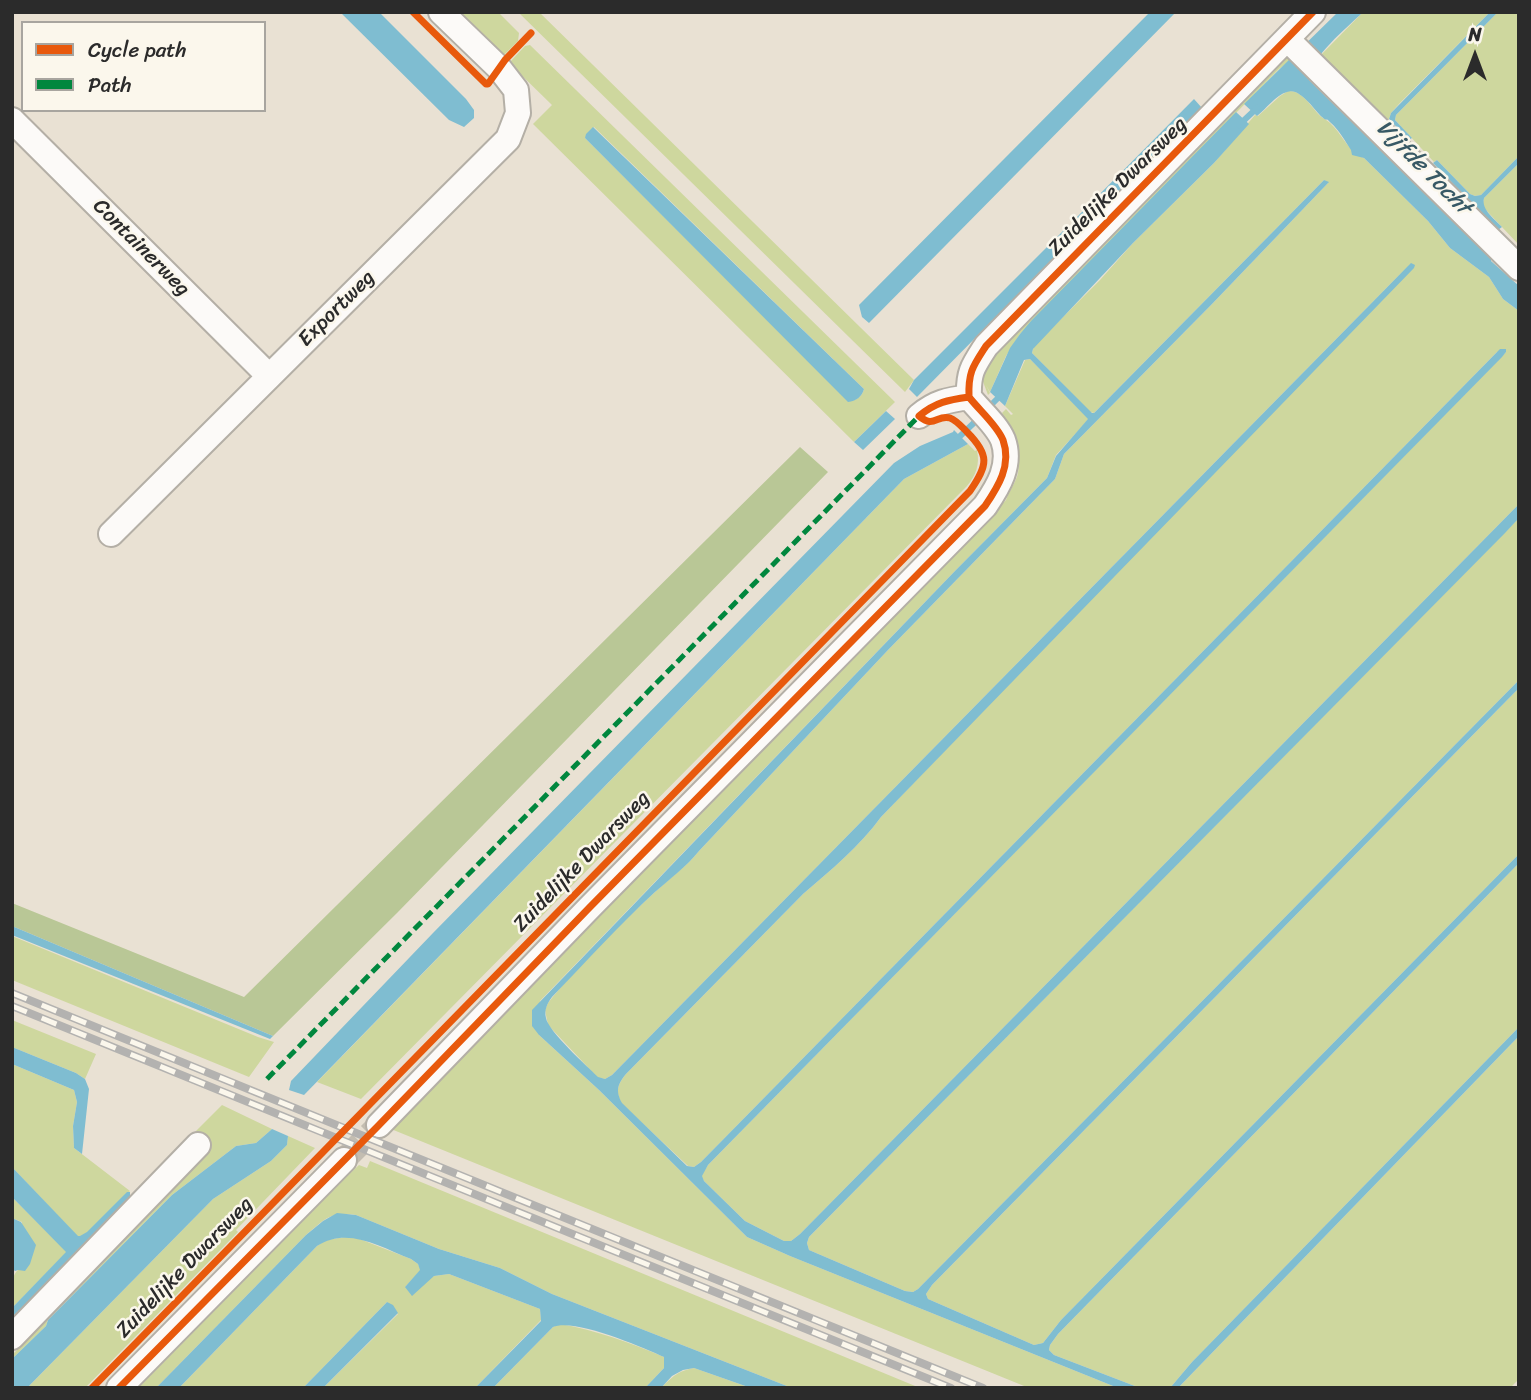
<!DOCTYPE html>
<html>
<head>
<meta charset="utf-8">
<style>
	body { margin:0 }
	#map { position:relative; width:1531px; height:1400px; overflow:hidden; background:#e9e1d3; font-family:Sriracha,sans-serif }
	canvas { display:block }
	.frame { position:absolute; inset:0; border:14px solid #2b2b2b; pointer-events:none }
	.legend { position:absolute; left:21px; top:21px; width:245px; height:91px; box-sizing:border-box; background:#fbf7ec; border:2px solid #a8a59f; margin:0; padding:9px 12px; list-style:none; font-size:21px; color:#2b2b2b }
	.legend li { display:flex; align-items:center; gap:14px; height:35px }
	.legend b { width:35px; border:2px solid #a8a59f }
	.north { position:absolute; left:1440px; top:21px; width:70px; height:70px; -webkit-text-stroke:5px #fbf7ec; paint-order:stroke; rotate:0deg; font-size:19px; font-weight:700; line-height:28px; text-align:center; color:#2b2b2b }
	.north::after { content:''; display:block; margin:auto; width:24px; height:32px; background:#2b2b2b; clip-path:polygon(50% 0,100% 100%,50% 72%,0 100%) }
</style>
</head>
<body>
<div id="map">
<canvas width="1531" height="1400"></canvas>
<div class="frame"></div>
<ul class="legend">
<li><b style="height:9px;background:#e8590c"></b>Cycle path</li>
<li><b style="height:9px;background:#00873e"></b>Path</li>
</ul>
<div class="north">N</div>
</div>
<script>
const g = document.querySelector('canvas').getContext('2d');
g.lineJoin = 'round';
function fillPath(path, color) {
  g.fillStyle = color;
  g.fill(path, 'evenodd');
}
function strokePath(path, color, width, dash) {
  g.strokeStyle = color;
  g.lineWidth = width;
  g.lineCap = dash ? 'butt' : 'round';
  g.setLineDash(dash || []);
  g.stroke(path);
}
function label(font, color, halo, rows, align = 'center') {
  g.font = font + ' Sriracha,sans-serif';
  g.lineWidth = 5;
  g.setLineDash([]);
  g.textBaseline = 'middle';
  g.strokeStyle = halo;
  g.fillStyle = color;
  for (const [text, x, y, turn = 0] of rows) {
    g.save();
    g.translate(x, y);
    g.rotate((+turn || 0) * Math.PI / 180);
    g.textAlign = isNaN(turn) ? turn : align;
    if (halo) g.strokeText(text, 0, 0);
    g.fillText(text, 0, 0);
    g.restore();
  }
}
fillPath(new Path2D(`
	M459,12H498L519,33L518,41L503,56Z
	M518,12H539L914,380L905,392Z
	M1363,12H1490L1399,104L1391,113L1389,119L1382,123L1319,57Z
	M1498,12H1519V156L1481,195L1475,196L1470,194L1437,160L1434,162L1395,120L1396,115Z
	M530,45L895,402L854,442L533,124L552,105L509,63L525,46ZM594,127L864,389C862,397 856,401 848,401L585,138Z
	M1288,56L1296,57L1279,69L1020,334L1006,356L990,392L986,385L990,393L988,395L982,379L984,364L1273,65Z
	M1288,91C1304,90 1312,110 1323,118C1326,120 1330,122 1332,125C1343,136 1349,152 1364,158L1428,221L1450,248L1489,277L1503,299L1519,311V504L800,1234L791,1241H784L745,1221L704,1181L701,1176L708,1165L1506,352H1497L701,1162L694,1167L688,1166L621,1103C615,1090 618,1084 626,1074L803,894C830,871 860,846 881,817L1408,266L612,1075L605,1079L598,1078L548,1025L545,1010L548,1003C578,965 619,925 655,892C670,878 686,867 699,851L888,650L1055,479L1064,454L1213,303L1328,183L1324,180L1094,413L1090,412L1032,353L1034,346L1100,280L1133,243L1214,163L1255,115L1258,116L1280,96Z
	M1519,163V245L1484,208L1483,203L1484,198Z
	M1030,359L1089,419L1056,455L1047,478L953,573L540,1001L539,1035L599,1090L747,1237L790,1256L1118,1388H1029L391,1129L1006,500C1009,491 1016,482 1018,473C1022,449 1014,432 1002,413L1006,409L1011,415L1013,414L1005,406L1025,360Z
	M968,444L975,451L977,450C980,465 976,475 967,486L361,1099L317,1082L904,479Z
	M1519,518V680L918,1289L913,1292L905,1291L809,1250L807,1243L809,1237Z
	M1519,688V854L1061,1320L1043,1343L1034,1345L928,1299L926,1294L932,1285Z
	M1519,863V1027L1192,1362L1170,1388H1140L1054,1355L1049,1350L1050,1345L1058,1334Z
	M12,936L258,1037L274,1042L249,1077L12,980Z
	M12,1020L96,1054L85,1079L76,1073L12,1047Z
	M1519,1036V1379L1510,1388H1178Z
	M12,1064L74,1090L77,1102L73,1126L74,1148L130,1191L79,1243L77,1236L12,1167Z
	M222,1105L272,1129L256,1143L236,1146L172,1195L48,1320L46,1326L12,1359V1355L20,1347L31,1329L153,1174Z
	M288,1136L315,1148L236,1230L238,1232L85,1388H27L213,1199L271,1161L287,1145Z
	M370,1161L920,1388H792L552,1294L500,1268L439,1249L356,1215C330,1211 325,1219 306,1235L156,1388H135L139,1384L141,1385L347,1176L359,1165L367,1168Z
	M12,1197L67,1252L12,1308C12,1296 9,1278 18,1270L22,1222L12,1218Z
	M352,1236L411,1259L418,1264L421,1270L405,1287L434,1276L449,1274L540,1309L541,1320L475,1388H323L398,1314L387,1302L303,1388H179L317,1246L326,1240Z
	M560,1324C596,1330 631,1343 664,1357V1368L645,1388H493L553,1327Z
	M694,1368L751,1388H661C673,1376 678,1371 694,1368Z`), '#ced79e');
fillPath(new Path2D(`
	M800,447L828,472L397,913L273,1036L12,926V903L244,997Z`), '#b9c796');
fillPath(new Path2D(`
	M340,12H379L466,99L474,110V118L464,127L449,120Z
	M1150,12H1176L869,323L862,317L859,305Z
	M1338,12H1363C1347,28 1310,57 1309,80L1491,258V261L1519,286V311L1503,299L1489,277L1450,248L1428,221L1364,158L1352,155L1351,150C1345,141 1339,130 1331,123C1324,116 1329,123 1322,117C1314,110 1300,87 1287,92C1276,95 1266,109 1257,116L1244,104Z
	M1490,12H1498L1396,115L1395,120L1412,138L1409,140L1389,119L1391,113Z
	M1194,99L1202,108L1084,228L1075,219Z
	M1236,112L1249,124L1214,163L1133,243L1033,349L1032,353L1092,413H1094L1099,408L1324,180L1329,182L1213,303L1064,454L1055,479L888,650L699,851C686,867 671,878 655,892C619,925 586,962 552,997C547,1004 544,1010 546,1018C548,1031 587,1066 598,1077L605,1079L612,1075L1408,266L1411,263L1415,265L1414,268L881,817C860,846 830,871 803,894L626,1074C618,1084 615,1090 622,1103L687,1166L694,1167L701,1162L1497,352L1500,349H1506V352L1502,357L708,1165L702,1176L704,1181L745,1221L784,1241H791L800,1234L1519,504V518L1505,533L809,1237L807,1243L809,1250L905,1291L913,1292L918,1289L1519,680V688L932,1285L926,1294L928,1299L1034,1345L1043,1343L1061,1320L1519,854V863L1058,1334L1050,1345L1049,1350L1054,1355L1140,1388H1118L790,1256L747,1237L599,1090L539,1035L532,1026V1010L953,573L1047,478L1056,456L1088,419L1030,359L1024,360L1005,406L990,392L1010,348L1020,334L1031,321Z
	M593,127L864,389C862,397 856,401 848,402L585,138L586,134Z
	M1519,156V163L1484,198C1481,210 1495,219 1502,227L1498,230L1433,163L1437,160L1470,194L1475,196L1481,195Z
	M1064,230L1072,240L917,397L909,389L914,380Z
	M886,411L895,419L863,450L854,442Z
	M954,430L968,444L904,479L304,1095L289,1090L291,1081L433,933L894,463L920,446L953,432Z
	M12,926L273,1036L270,1039L12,935Z
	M1519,1027V1036L1178,1388H1170L1192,1362Z
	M12,1047L76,1073L85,1079L89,1089L82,1154L74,1148L73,1126L77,1102L74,1090L12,1064Z
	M272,1129L288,1136L287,1145L271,1161L213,1199L27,1388H12V1359L46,1326L48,1320L172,1195L236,1146L256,1143Z
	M12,1167L78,1236H80L87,1232L127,1192H130V1196L42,1289L12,1317V1308L66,1252L12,1197Z
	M337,1213L356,1215L439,1249L500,1268L552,1294L792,1388H751L694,1368L683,1370L672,1376L661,1388H645L664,1368V1357C641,1347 575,1318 553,1327L493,1388H475L541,1321L540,1309L449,1274L434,1276L412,1296L405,1287L420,1270L418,1264L411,1259C380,1247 348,1226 317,1246L179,1388H156L306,1235L323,1221Z
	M12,1218L21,1222L36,1245L30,1264L25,1271L18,1270L15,1271L12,1268Z
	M387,1302L393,1305L398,1313L323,1388H303Z`), '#7fbdd1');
strokePath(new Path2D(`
	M1239,125L1257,108
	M986,410L1000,396L1002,392
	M956,440L979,418`), '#7fbdd1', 6);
strokePath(new Path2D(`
	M344,1160L379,1125`), '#c3bdb1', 24, [24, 12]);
const minor = new Path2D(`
	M1287,39L1519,268
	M12,120L269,376
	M919,416C936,402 948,400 969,397C968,372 973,366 986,346L1313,12
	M111,534L508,139L518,113L516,90L499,68L441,12
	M379,1125L589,908L985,506C998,487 1012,465 1003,440C997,425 979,410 969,397
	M12,1337L198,1145
	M119,1388L344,1160`);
strokePath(minor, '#b4afa6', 28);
strokePath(minor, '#fcfaf8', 24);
const rail = new Path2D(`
	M12,993L983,1388
	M12,1006L951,1388`);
strokePath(rail, '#b3b2b0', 8);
strokePath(rail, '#fbf7ec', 5, [16]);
strokePath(new Path2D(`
	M267,1079L919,416`), '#00873e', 5, [10, 5]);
strokePath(new Path2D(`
	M413,12L486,84H488L505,60L531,33
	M92,1388L970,491C988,465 990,455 967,432C962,427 956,420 950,418C937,414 934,429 919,416C936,402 948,400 969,397C968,372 973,366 986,346L1313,12
	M119,1388L379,1125L589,908L985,506C998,487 1012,465 1003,440C997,425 979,410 969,397`), '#e8590c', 7);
label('21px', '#2b2b2b', '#fbf7ec', [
	["Zuidelijke Dwarsweg",1118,187,-45],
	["Containerweg",141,248,45],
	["Exportweg",337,309,-45],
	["Zuidelijke Dwarsweg",582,862,-46],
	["Zuidelijke Dwarsweg",185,1268,-46]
]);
label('italic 23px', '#385965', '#fbf7ec', [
	["Vijfde Tocht",1423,168,45]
]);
</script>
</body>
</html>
